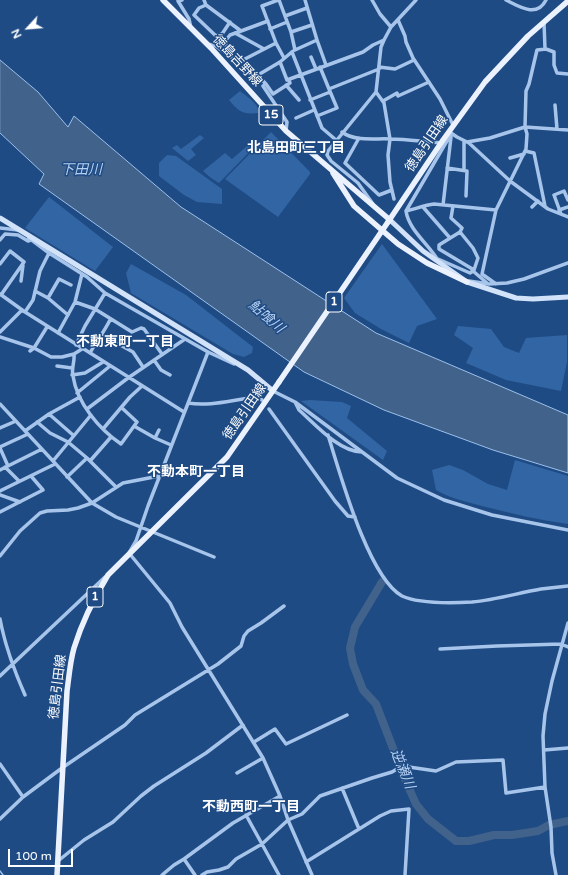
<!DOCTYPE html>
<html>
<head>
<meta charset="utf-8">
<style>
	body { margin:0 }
	#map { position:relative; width:568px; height:875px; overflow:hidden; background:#1f4b85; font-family:"Varela Round",sans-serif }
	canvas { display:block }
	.north { position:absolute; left:8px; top:8px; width:40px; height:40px; -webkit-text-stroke:3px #1f4b85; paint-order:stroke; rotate:244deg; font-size:11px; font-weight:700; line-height:16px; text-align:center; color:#fff }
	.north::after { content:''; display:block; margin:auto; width:14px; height:18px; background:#fff; clip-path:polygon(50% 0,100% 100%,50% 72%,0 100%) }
	.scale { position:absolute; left:8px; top:849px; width:65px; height:18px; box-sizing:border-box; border:2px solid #fff; border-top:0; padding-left:5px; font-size:12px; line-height:14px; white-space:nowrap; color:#fff; -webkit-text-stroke:3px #1f4b85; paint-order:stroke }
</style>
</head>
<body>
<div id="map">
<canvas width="568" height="875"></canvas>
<div class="north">N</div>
<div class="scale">100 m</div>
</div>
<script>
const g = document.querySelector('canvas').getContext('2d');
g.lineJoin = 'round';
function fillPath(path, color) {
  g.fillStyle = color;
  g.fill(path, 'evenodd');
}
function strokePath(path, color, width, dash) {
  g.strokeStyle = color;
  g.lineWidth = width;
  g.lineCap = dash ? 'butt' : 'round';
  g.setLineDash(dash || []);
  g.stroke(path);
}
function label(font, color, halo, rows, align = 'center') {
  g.font = font + ' "Varela Round","Noto Sans JP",sans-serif';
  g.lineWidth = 3;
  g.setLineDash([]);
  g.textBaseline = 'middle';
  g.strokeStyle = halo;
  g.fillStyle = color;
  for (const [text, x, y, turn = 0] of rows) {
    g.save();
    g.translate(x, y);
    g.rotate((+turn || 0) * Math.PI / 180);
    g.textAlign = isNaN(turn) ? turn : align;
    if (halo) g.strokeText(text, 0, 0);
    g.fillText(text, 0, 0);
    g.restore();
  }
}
fillPath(new Path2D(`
	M240,91C247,97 260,104 258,113C243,115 238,111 229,100Z
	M271,132L310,172V174L278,217L225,179Z
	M200,135L204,138L191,149L196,155L188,161L172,148L177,145L181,149Z
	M253,141L257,144L219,183L211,178L203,171L225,153L232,159Z
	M167,155L176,156L222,189V204L197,202L184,195L159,176V163Z
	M49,197L113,247L95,271L25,228Z
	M382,244L437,319L417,326L409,343L381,329L355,313L344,298Z
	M131,264L186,295L253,347L252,353L244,357L233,354L131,293L126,273Z
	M458,326L491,329L504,347L519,353L526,338L567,335V362L561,391L506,380L466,363L473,348L454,335Z
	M310,400L342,402L351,406L347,418L387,451L383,460L301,401Z
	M515,460L568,476V524C540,520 513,514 486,507C468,502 451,499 436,490L432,470L449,465L463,470L488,484L507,490Z`), '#3265a3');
const water = new Path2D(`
	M0,60L38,92L68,127L74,116L181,207L376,333L568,415V473L493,450L384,410L304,372L39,184L44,174L0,133Z`);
fillPath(water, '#41628b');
strokePath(water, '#9bc0eb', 1);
strokePath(new Path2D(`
	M0,871L3,875`), '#9bc0eb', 1.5);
strokePath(new Path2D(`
	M382,582L355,627L350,648L353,664L363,690L376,704L404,777L416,804L428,819L456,841H469L494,835H512L538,831L549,825L568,821`), '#41628b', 8);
strokePath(new Path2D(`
	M182,0L178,1L189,19L191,28
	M204,0L206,5L241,31L230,35L226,40V46
	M279,0L291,32L295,50L317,40L305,0
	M372,0L380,14L391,27
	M506,0C520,7 537,18 546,0
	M206,5L199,8L194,15L216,36L222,34L230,22
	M285,16L307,8
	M398,20L405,36L406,42L413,58L440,99L453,125
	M544,22L545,49
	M270,29L287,22
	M241,31L268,21
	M291,32L312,25
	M235,33L264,49
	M317,40L326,65
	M276,43L284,58
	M207,44L216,46L237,61H241L276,43L262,6L278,0
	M292,52L322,128L336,140
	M311,57L316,69
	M243,60L266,84L263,86L287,122L286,131
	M280,62L287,80L363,52L373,45L384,40
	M320,67L329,89
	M379,67L395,69L414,60
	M258,75L280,62L293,51
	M266,84L273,94L290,83L289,80
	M286,85L299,100
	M376,92L384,103L390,139L388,155L390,182L394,199
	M310,100L330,92
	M383,101L397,93L398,96L429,82
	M555,105L557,129
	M317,116L337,108L329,89L379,69
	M296,118L314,110
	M342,132C355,142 375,138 391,139C407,139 424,142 441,143
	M451,133L457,137L469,143L510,181L548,209L568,217
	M359,138L345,163L379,195L392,190
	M467,142L490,138L525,127L568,130
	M525,151L534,153L545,206
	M510,158L524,154
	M447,168L467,171L466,196
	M464,170V141
	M373,204L358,183L331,161L327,155L328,151L376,92L381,47L384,40L391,27L416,0
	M443,205L451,137
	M423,207L450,238
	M532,207L538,201
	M559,210L568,207
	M406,211C415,209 425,205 434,204L496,210
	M561,214L554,195L564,191L568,200
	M0,228L18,230
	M460,232L473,248L478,258L474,270
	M29,238L49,253L87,277L105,293L208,352L234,364
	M0,240L5,234L18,235L28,241L31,240
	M438,259L470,273L474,270L439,249V245L460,232L462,228L451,218L453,206
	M439,262C430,245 409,231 406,211L451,134
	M0,264L10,251L24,262L1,295
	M473,271L487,283
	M21,281L23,265
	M469,281L489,284L507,283L524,279L568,263
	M496,284L482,274L496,210L526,149L527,134L525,127L526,91L529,84L537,50L546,49L554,52V65L557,73L568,74
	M35,291L48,298L68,315
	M0,294L25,312L184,412
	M48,298L59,279L71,285
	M75,302L95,309L132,332L141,328L144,329L162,354
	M25,312L33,300L40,271L49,253
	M0,332L22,310
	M58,333L75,302L82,274
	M102,335L133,352L143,367
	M0,337L34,348L51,357H62L74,354L82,349
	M76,345L85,326L105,293
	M30,351L34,348L47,327
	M208,352L148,506L136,541L129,553L170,603L182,627L263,758L280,796L288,820L312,875
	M90,353C96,342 104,332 110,320
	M74,354C75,362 71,368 73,376C77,403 99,429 121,444L137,422L122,408
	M154,360L161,370L170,375
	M57,366L72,368
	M72,375L85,373L103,362
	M273,391L295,402L397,478L444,500L492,515L568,530
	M77,393L110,366
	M188,403C211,407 234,399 258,397L262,400
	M0,404L92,503L116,517L214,557
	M296,404L299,410C315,424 339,452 362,452
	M87,409L128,378L185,339
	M269,409L335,501L348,516L355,517
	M49,414L73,435
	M37,422L50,433L68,442L87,458L116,487
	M134,426L155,438L171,445
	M0,428L16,421
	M103,429L130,397L142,386
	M25,431L49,414L80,397
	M328,435C340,473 368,577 402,596C419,604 453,603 472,602C495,600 518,593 541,589C550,588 559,587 568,586
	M155,438L159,430
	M0,447L28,434
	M0,448L8,466
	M53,461L91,415
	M90,461L111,437
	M5,467L19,481
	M0,470L42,449
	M67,477L87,458
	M0,491L55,464
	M0,495L20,502
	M0,512L43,490L31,476
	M0,556L20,531L40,513L47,511L68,510L78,508L92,503L123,483L159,476
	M0,619C5,646 14,670 25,695
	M440,649L497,646L561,644L568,647
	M0,676L105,577
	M254,742L275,729L286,744L347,715
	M544,750L568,748
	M0,764L23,797
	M237,773L263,758
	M342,788L359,829
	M246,815L279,875
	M0,819L23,797L62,768L125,725L135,715L218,664L241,646L244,636L248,631L261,623L284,606
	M184,859L195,875
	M58,861L84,840L113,822L141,796L154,786L206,753L243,725
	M306,862L380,816L391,811L409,809L405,875
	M162,875L174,865L184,859L233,823L280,796
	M202,875L207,872L219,870L228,867L236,859L262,844L288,820L302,814L320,796L372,778L392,772L402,766L436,771L456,762L503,760L506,793L545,787
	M556,875L552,853L551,827L545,787L543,736L545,714L552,681L568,623`), '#a7c5ea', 3.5);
strokePath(new Path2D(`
	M0,218L248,370L273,391
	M390,220L423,251L467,282L516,298L533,299L568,297`), '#d2e2f8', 5);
strokePath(new Path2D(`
	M163,0L211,48L286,131L390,220
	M333,173L354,206L398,244L427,263L467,282
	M388,222L443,140L485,82L528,36L568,1
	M57,875L67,691C69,677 70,662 74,648C82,622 94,598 108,575L227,457L279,382`), '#ebf2fe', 5.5);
strokePath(new Path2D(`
	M279,382L388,222`), '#ebf2fe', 5.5);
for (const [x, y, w] of [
	[271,115,24],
	[334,302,16],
	[95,597,16]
]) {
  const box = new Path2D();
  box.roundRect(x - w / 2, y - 10, w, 20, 3);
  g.fillStyle = '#1f4b85';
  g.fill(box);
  strokePath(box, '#fff', 1);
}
label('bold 12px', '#fff', null, [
	["15",271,115],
	["1",334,302],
	["1",95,597]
]);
label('13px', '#fff', '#1f4b85', [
	["徳島吉野線",237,61,47],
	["徳島引田線",427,144,-56],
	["徳島引田線",245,412,-55],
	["徳島引田線",58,687,-83]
]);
label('bold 14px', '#fff', '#1f4b85', [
	["北島田町三丁目",296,148],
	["不動東町一丁目",125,342],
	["不動本町一丁目",196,472],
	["不動西町一丁目",251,807]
]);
label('italic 14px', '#b3cff1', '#1f4b85', [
	["下田川",81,170],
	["鮎喰川",266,317,41],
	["逆瀬川",402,769,68]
]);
</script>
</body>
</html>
